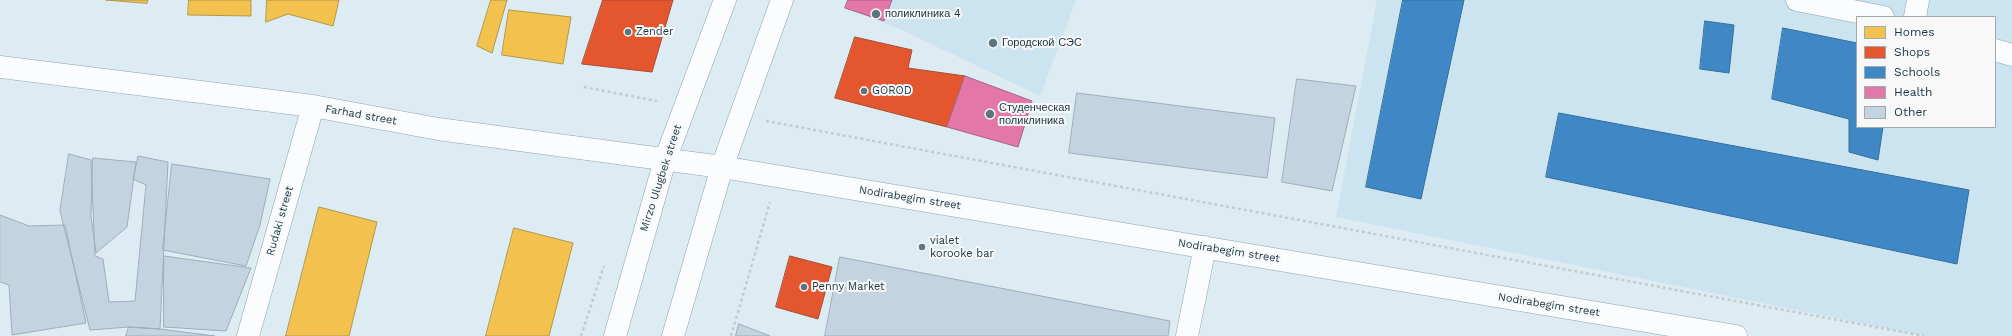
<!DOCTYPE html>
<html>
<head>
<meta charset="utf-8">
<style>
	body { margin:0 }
	#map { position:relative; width:2012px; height:336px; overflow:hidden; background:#ddecf3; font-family:"Work Sans",sans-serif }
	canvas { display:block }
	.legend { position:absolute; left:1856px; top:16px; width:140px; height:112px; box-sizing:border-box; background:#f8f8f8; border:1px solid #9eabb0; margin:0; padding:5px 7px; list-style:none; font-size:12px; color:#173744 }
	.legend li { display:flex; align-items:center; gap:8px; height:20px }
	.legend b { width:20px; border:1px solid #9eabb0 }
</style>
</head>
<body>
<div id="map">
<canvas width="2012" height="336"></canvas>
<ul class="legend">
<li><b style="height:11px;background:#f2c14e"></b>Homes</li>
<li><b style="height:11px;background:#e4572e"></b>Shops</li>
<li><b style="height:11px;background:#3f88c5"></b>Schools</li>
<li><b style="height:11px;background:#e377a8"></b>Health</li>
<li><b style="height:11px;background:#c3d3e0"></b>Other</li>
</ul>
</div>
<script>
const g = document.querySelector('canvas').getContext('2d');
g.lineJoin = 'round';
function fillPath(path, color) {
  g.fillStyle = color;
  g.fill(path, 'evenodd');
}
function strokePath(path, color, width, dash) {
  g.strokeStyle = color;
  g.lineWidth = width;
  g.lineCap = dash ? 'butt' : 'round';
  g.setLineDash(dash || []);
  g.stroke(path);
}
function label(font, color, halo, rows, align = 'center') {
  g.font = font + ' "Work Sans",sans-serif';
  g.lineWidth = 4;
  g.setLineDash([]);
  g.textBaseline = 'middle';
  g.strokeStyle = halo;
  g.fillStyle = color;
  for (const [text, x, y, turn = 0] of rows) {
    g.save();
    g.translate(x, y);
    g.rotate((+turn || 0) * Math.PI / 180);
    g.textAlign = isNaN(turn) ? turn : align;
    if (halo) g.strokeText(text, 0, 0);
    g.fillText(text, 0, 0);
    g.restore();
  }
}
fillPath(new Path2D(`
	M848,0H1076L1040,96L902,30L845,8Z
	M1377,0H2012V336H1925L1336,217ZM1857,17H1995V127H1857Z`), '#cbe4ef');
const homes = new Path2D(`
	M106,0H148L147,3Z
	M189,0H251V16L188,15Z
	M267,0H339L333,26L288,14L266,22Z
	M491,0H507L492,53L477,46Z
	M509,10L571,17L563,64L502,55Z
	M319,207L377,222L349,336H286Z
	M514,228L573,243L549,336H486Z`);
fillPath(homes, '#f2c14e');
strokePath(homes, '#b0984b', 1);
const shops = new Path2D(`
	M603,0H673L652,72L582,64Z
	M855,37L912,50L908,68L965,76L947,127L835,98Z
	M790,256L832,267L818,319L776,307Z`);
fillPath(shops, '#e4572e');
strokePath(shops, '#a64d35', 1);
const schools = new Path2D(`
	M1403,0H1464L1421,199L1366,187Z
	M1705,21L1734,25L1729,73L1700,69Z
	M1783,28L1857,43V127H1883L1878,160L1849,152V119L1772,99Z
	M1559,113L1969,190L1957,264L1546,177Z`);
fillPath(schools, '#3f88c5');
strokePath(schools, '#33709e', 1);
const health = new Path2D(`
	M848,0H892L884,21L845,8Z
	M965,76L1032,101L1018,147L947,127Z`);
fillPath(health, '#e377a8');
strokePath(health, '#a6648a', 1);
const building = new Path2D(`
	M1297,79L1356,86L1332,191L1282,182Z
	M1077,93L1275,118L1267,178L1069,153Z
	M69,154L91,160L95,256L103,259L109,302L135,301L146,185L133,179L138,156L168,162L160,329L129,327L90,330L60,211Z
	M93,158L136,162L127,227L96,253L91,216Z
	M172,164L270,179L260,225L246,266L163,250Z
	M0,215L29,226L65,225L86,323L12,335L9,285L0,282Z
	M164,256L251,268L226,331L164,327Z
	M840,257L1170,321L1168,336H825Z
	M739,324L770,336H736Z
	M129,327L160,329L215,336H126Z`);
fillPath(building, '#c3d3e0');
strokePath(building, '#9daeb9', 1);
const minor = new Path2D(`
	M1797,0L1883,17
	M1915,17L1918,0
	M1995,50L2012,55
	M0,67L313,106L438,129L722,167L1736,336
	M248,336L313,106
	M1187,336L1205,247`);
const major = new Path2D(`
	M615,336L665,160L725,0
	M673,336L722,167L782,0`);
strokePath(minor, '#8ea4ad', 23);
strokePath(major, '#8ea4ad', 23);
strokePath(new Path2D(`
	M584,87L657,101
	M766,121L1924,336
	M581,336L604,266
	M731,336L770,202`), '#c2cbce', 2.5, [3, 3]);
strokePath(minor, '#fafcfd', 22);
strokePath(major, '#fafcfd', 22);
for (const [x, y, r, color] of [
	[876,14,5,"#5c7681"],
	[628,32,4,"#5c7681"],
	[993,43,5,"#5c7681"],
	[864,91,4,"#5c7681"],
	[990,114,5,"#5c7681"],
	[922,247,4,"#5c7681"],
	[804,287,4,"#5c7681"]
]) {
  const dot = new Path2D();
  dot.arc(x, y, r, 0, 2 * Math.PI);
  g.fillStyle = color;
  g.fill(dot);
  strokePath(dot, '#f8f8f8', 1.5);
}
label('11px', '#173744', '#f8f8f8', [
	["поликлиника 4",885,14],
	["Zender",636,32],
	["Городской СЭС",1002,43],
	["GOROD",872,91],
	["Студенческая",999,108],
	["поликлиника",999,121],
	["vialet",930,241],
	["korooke bar",930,254],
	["Penny Market",812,287]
], 'left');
label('11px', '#173744', '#f8f8f8', [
	["Farhad street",361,115,10],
	["Mirzo Ulugbek street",661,178,-72],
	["Nodirabegim street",910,198,9],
	["Rudaki street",280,221,-74],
	["Nodirabegim street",1229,251,9],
	["Nodirabegim street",1549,305,9]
]);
</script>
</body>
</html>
